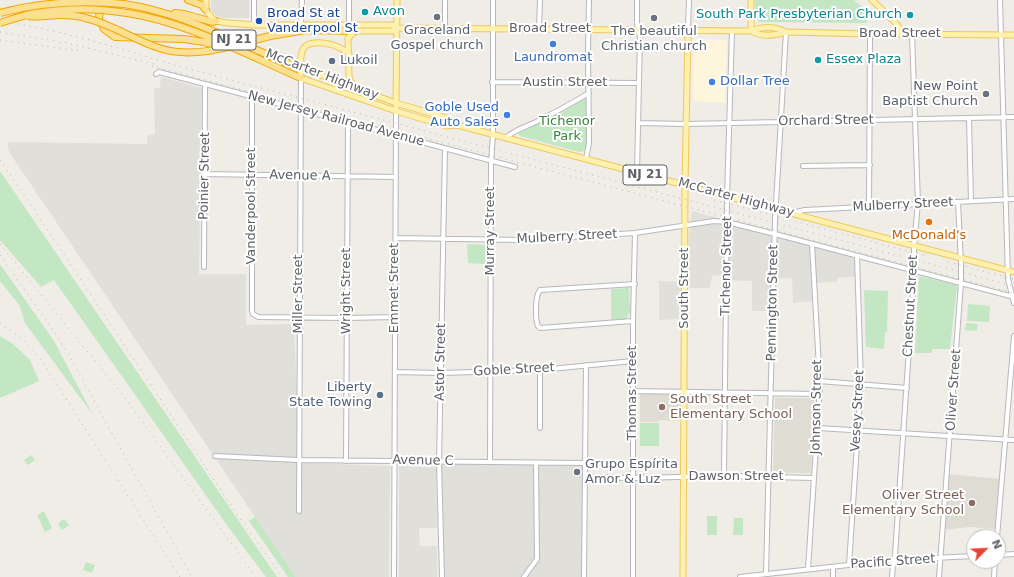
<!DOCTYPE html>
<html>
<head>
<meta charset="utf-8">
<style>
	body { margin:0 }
	#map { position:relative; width:1014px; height:577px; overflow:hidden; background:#f0ede6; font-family:"DejaVu Sans",sans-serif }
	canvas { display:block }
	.north { position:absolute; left:966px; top:529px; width:40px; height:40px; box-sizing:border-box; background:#fff; border:1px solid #bfc0c2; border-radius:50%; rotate:66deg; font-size:11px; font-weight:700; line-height:16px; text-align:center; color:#5e6166 }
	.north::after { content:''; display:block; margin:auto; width:14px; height:18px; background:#e64335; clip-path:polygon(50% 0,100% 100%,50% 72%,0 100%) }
</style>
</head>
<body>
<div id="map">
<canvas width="1014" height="577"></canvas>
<div class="north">N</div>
</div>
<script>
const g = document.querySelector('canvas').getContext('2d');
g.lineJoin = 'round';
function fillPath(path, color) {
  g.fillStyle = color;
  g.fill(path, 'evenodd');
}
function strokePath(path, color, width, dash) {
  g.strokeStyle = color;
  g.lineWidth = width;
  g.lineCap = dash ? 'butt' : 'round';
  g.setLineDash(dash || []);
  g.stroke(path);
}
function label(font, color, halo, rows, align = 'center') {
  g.font = font + ' "DejaVu Sans",sans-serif';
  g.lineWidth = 4;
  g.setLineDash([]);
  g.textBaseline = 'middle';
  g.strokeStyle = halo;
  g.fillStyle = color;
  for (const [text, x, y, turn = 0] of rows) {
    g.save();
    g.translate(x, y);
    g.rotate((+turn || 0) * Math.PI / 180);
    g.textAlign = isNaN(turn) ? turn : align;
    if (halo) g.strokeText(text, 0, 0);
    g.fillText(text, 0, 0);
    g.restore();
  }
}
fillPath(new Path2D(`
	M694,39L727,40L725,103L693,101Z`), '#fdf6dd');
fillPath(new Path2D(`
	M211,0H249V18H224L216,16L211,10Z
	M161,77L202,88L199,274H246V325L294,324L298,421V460L305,463L390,466L389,577H296L255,517L9,152L7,142L147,144V136L155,134L154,88H160Z
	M692,211L859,258V276L837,278V282L812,283L813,301L793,303L792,278L773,279L771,311H752V281L725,280V275L712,276L710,288H684L683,319L659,320V281L684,282Z
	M439,462L585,463L584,577H441Z
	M399,466L436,467L437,528H419L420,546H437V577H399Z`), '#e1dfda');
fillPath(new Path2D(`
	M640,391L684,394L683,421L659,420L658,422H640Z
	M775,398H815L811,473H773Z
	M947,474L1000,479L996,529L970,527L943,530Z`), '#dfdcd4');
fillPath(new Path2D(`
	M755,0H854L870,14L866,23L759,22L756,17Z
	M584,98L586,99V146L584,151L579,152L520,136L517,133L566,110Z
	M0,171L277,577H266L229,528L54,280L41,287L0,240Z
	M467,244L485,245L486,264L468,263Z
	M0,264L54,341L93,415L25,323L20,306L0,281Z
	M919,276L957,285L950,349H933L931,353H915Z
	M629,288L630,312L626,319L611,320V289Z
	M864,290L888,291L887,332H885L884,349L866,347Z
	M968,304L990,306L989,322L967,321Z
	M966,323L978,324L977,331L965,330Z
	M0,336L13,344L30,360L39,381L0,398Z
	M640,423H659V446H640Z
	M31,455L35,460L28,465L24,460Z
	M44,511L52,528L45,532L37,515Z
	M707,516H717V535H707Z
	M255,517L296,577H288L249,521Z
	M734,518H743V535H733Z
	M64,519L69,525L62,530L58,524Z
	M86,562L95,565L92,573L83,570Z`), '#c3e6c3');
const minor = new Path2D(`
	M254,0V25
	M1000,0L1008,279L1014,303
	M301,25L302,0
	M349,25V0
	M445,28V0
	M539,29L540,0
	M688,30L689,0
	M156,74L159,72L205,84L515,167
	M492,82L638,83
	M252,96V311L253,314L258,317L347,318L395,317
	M969,118L971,201
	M638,123L686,124L1014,117
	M506,138C512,131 527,126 536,122C554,113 572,103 589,93
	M586,159L589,143L588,52L589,0
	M803,166L870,165
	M637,172L640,37L637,23V0
	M205,174L396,177
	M869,207L870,34
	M791,213L805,210L1014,199
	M396,238L521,240L554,238L635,233L714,221L727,222L775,234L1014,297
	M204,267L205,84
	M633,321L540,328L538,326C535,319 535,296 540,290L635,284
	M540,370V428
	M395,372L441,373L540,370L633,361
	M819,381L907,388
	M633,391L819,394
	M818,428L1014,440
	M215,456L298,460L585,463
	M346,461L348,122
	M490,462L491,164L493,134V0
	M724,476L727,197L732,31
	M585,477L633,478L724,476L814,478
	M299,511L301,78
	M997,537L1014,336
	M998,555L1014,554
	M849,565L861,384L857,256
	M808,569L820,386L812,244
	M766,574L775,220L786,32
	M394,577L396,111
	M442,577L439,463L445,148
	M524,577L537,559L536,463
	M584,577L586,365
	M633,577V321L635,233
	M740,577L894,560L974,556
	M833,577V567
	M892,577L893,565L895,555L914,275V245L918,203L912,34
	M939,577L961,283V264L958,202
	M994,577L995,561`);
const major = new Path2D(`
	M206,0V10L212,18L216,21L228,23L254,25H392L397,28L751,31C763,26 774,26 786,32
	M751,0V31
	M872,0L896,23L903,34
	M751,31C762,37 774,36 786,32L870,34L1014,35
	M349,54C345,51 342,48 338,47C329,43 309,39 303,49C299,57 301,69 301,78L396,111L446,126L457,125
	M301,68L396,103L447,118L457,125L1014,272
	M356,89L350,80L349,76L348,38L355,31H392L397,28
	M396,111L397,0
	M683,577L685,185L688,30`);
const highway = new Path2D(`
	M104,0L100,7L99,19L104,29L115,37L184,39L204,42L211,44H221
	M188,0L202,5L206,10
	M124,4C190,14 240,46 301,68
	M127,13C187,22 245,54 301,78
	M175,13L184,14L213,22L216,21
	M270,36L306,30L355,31`);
strokePath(minor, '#b6b8bc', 6);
strokePath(major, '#efc760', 7);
strokePath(highway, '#f1a705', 8);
strokePath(minor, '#fff', 4);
strokePath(major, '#fdf1ad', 5);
strokePath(highway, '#fbe092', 6);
strokePath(new Path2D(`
	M0,21C62,30 118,48 178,66L1014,286
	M0,32L67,43L158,65
	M0,40L81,51
	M152,66L1014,293
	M0,160L31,205L234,510L282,577
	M714,200L927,256
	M0,244L122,394L256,577
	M0,255L51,327L67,352L192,577
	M948,262L1014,279
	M0,323L21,338L40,358L180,577`), '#b4b5b6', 1, [1, 5]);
const highwayBridge = new Path2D(`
	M0,13C41,2 82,0 124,4
	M28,16C39,18 50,15 61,15C69,15 78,16 85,18C112,24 134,40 159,48C196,60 234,45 270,36
	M0,23C12,19 24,15 36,13C66,8 98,8 127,13`);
strokePath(highwayBridge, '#f1a705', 8, []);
strokePath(highwayBridge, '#fbe092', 6);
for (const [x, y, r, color] of [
	[365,12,4,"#0f9aa8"],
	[910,15,4,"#0f9aa8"],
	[437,17,4,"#6b7280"],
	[654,18,4,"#6b7280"],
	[259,21,4,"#1a4fb4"],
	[553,44,4,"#3f7fe0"],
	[818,60,4,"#0f9aa8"],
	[332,61,4,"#5c6f8a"],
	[712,82,4,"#3f7fe0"],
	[986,94,4,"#6b7280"],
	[507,115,4,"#3f7fe0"],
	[929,222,4,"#e8710a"],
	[380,395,4,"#5c6f8a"],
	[662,407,4,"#8d6e63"],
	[577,472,4,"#6b7280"],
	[972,503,4,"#8d6e63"]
]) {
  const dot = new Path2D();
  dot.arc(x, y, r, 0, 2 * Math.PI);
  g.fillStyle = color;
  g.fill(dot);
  strokePath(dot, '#fff', 1.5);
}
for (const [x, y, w] of [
	[234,40,44],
	[645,175,44]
]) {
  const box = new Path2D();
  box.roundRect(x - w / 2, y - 10, w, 20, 3);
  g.fillStyle = '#fff';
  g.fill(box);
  strokePath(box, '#5e6166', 1);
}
label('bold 12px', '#5e6166', null, [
	["NJ 21",234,40],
	["NJ 21",645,175]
]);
label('13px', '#0d838f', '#fff', [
	["Avon",373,12],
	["South Park Presbyterian Church",902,15,"right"],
	["Essex Plaza",826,60]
], 'left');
label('13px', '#164399', '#fff', [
	["Broad St at",267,14],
	["Vanderpool St",267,29]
], 'left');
label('13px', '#5e6166', '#fff', [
	["Broad Street",550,29],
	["Broad Street",900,34],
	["McCarter Highway",322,75,21],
	["Austin Street",565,83],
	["New Jersey Railroad Avenue",336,119,15],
	["Orchard Street",826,121,-1],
	["Poinier Street",205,176,-89],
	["Avenue A",300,176,1],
	["McCarter Highway",736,198,15],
	["Mulberry Street",903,205,-3],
	["Vanderpool Street",252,206,-90],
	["Murray Street",491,231,-90],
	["Mulberry Street",567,237,-3],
	["Tichenor Street",727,266,-89],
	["Emmet Street",395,288,-90],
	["South Street",685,288,-90],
	["Wright Street",347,291,-90],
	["Miller Street",299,294,-90],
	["Pennington Street",773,303,-89],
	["Chestnut Street",911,306,-87],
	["Astor Street",441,362,-89],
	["Goble Street",514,370,-3],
	["Oliver Street",954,390,-86],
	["Thomas Street",633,393,-90],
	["Johnson Street",817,407,-89],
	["Vesey Street",858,411,-87],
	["Avenue C",423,461,1],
	["Dawson Street",736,477],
	["Pacific Street",893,562,-4]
]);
label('13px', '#5b616d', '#fff', [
	["Graceland",437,31],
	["Gospel church",437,46],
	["The beautiful",654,32],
	["Christian church",654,47],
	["New Point",978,87,"right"],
	["Baptist Church",978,102,"right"],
	["Grupo Espírita",585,465,"left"],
	["Amor & Luz",585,480,"left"]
]);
label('13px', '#366cbe', '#fff', [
	["Laundromat",553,58],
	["Dollar Tree",720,82,"left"],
	["Goble Used",499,108,"right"],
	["Auto Sales",499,123,"right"]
]);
label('13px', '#4e5e75', '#fff', [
	["Lukoil",340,61],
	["Liberty",372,388,"right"],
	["State Towing",372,403,"right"]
], 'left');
label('13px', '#37843b', '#fff', [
	["Tichenor",567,122],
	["Park",567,137]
]);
label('13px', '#c56008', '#fff', [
	["McDonald's",929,236]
]);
label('13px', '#785e54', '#fff', [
	["South Street",670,400],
	["Elementary School",670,415],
	["Oliver Street",964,496,"right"],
	["Elementary School",964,511,"right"]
], 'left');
</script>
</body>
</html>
